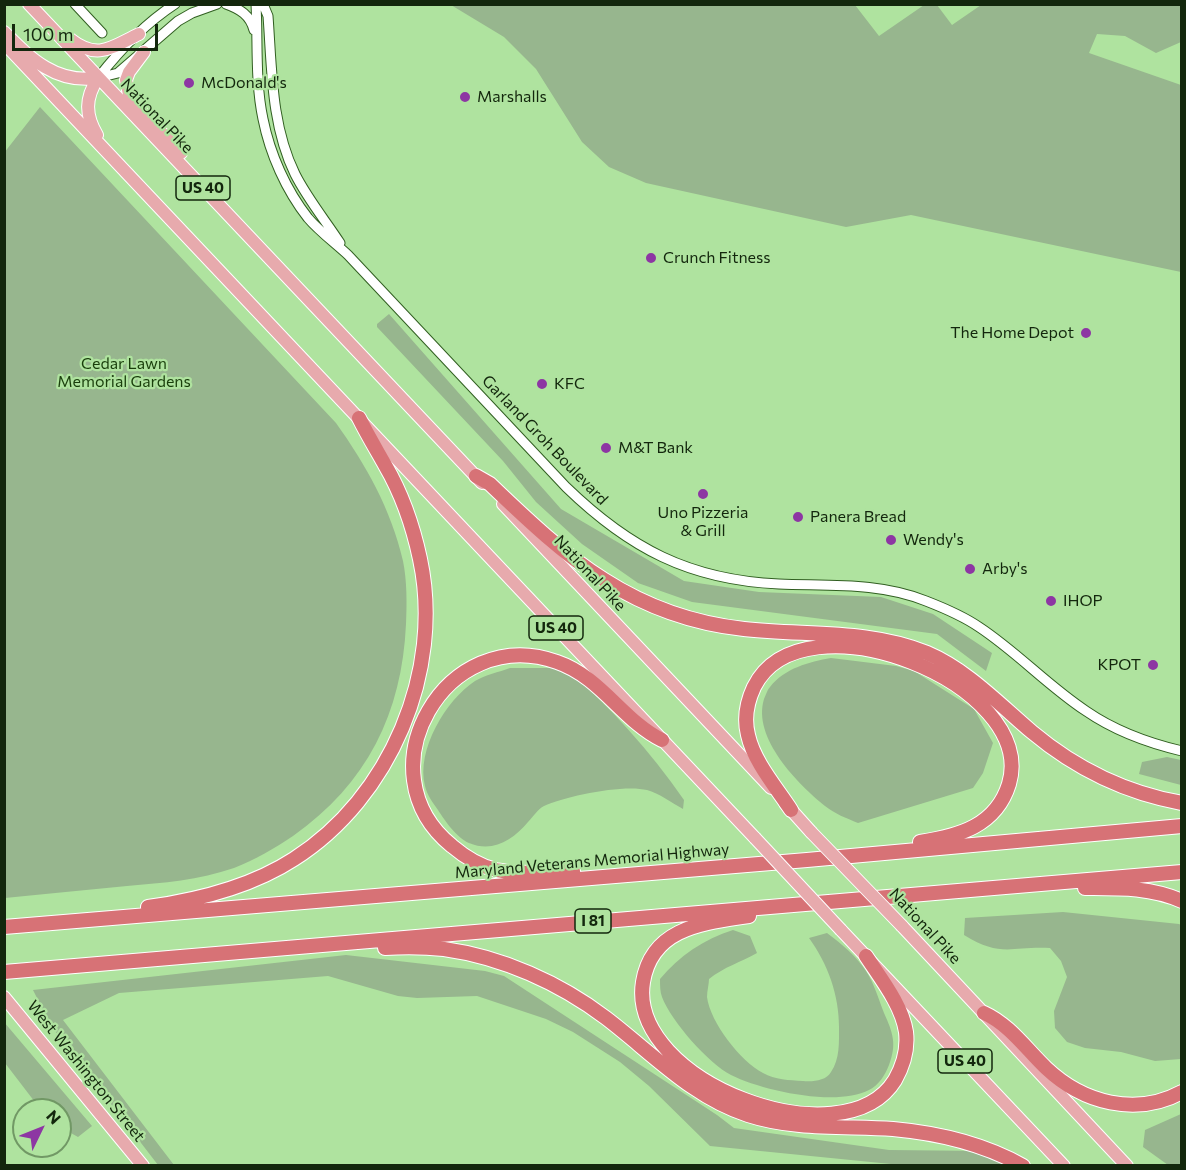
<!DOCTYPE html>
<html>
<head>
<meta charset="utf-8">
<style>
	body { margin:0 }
	#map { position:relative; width:1186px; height:1170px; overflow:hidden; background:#afe39f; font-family:Commissioner,sans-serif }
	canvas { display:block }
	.frame { position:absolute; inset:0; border:6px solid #13270d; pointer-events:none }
	.north { position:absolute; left:12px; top:1098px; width:60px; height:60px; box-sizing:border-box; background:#afe39f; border:2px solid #719865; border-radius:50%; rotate:47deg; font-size:16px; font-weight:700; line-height:24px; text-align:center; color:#13270d }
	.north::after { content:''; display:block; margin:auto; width:21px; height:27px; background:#8d36a3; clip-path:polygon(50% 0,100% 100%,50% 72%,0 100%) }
	.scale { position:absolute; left:12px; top:24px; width:146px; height:27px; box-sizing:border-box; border:3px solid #13270d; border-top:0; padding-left:8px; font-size:18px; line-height:21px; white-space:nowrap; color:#13270d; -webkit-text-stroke:4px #afe39f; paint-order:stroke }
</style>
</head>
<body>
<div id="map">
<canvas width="1186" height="1170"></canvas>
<div class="frame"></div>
<div class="north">N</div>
<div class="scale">100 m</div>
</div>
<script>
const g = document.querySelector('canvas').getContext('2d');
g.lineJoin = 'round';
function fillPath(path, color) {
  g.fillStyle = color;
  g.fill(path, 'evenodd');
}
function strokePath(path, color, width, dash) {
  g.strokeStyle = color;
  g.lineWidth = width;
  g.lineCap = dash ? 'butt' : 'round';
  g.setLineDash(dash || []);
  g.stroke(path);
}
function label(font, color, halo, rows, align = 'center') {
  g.font = font + ' Commissioner,sans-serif';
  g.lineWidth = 4.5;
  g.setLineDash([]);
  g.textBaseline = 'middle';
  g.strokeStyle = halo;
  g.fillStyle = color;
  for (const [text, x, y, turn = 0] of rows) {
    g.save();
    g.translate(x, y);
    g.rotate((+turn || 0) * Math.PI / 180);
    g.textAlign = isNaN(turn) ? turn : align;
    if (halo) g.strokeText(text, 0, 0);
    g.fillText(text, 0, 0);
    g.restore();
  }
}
fillPath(new Path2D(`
	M451,5H855L879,36L924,5H937L952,25L981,5H1181V42L1156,53L1125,36L1097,34L1089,53L1181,85V272L911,215L846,227L646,183L609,167L582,142L536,69L504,37Z
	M40,107L336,423C366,465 391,509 403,561C407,581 407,603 406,624C402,713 367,784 293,836C275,848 255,860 234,868C199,880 163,883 127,886C86,890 45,894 5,898L4,153Z
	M389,314L561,509L684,581L759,592L881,597L933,614L992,653L986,671L937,634L692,602L638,583L582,544L536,502L503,461L377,327V324Z
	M831,658L896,666L914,671L974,709L993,743L983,773L973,788L858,823C846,818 835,814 825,806C798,784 752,738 764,699C766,695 767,690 770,687C785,668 809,662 831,658Z
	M510,668H565C610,706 650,751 684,800L683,809C672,803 659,793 647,790C624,784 565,796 544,806C538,809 533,817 528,822C513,840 493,853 469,843C457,838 445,821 438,810C433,803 427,795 425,786C416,750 446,700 475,681C485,675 499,672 510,668Z
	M1167,757L1181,760V785L1139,774L1142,762Z
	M1063,912L1179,924L1181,925V1059L1155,1061L1121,1052L1085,1048L1067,1042L1055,1028L1054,1011L1067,977L1061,961L1050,948C1011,946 1001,958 964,935L965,918Z
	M733,930L750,936L757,953C741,962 724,967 709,979C709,984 707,991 707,997C710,1022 741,1062 763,1073C775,1080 789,1080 803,1081C812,1082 826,1081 831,1072C840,1059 839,1042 839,1027C839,995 828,964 809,938L827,933C842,944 856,956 866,971C874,983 879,1000 884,1013C893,1033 897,1044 889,1065C885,1075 879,1085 869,1090C837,1107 763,1091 731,1075C709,1064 671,1021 662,997C660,992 660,985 660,979C679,956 704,939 733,930Z
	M346,955L485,971L504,976L717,1115L734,1128L889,1150L983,1151L1010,1165H901L710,1146L649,1086L620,1062L573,1032L546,1019L477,996L417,998L398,996L328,976L119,993L63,1020L174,1165H158L51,1026L33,990Z
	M4,1022L92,1126L78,1137L60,1127V1110H41L5,1063Z
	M1181,1114V1165H1168L1143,1147L1145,1130Z`), '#97b68e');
const minor = new Path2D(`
	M75,4L102,33
	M226,4C240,9 250,15 254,30
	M256,4C258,41 255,82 263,119C270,154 286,190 308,218C319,231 335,243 348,255L566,487C629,548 689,580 779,584C828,586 880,582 926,601C944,608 963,616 979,627C1017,652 1048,686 1086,711C1115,731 1148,743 1182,751
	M263,4L268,16C272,69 271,125 295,174C307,198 325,220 340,243
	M98,78L118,73L178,21L192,13L217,4
	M98,78C119,51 146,23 175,4`);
const major = new Path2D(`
	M29,4L482,483
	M4,32C31,59 56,84 98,78
	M70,39C98,61 112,47 139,34
	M4,43L755,838
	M144,52L129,72L126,80L130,99L181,153
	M97,135C85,115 85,98 98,78
	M503,504L771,788
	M785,803L811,832
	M902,926L1127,1166
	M841,930L1064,1166
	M4,997L143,1166`);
const highway = new Path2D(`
	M476,476L490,484C567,558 632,617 744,629C805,636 869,629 927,653C967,670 999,704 1032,732C1075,768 1126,793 1182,803
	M791,810C776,787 754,762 748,735C744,719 747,702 754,687C802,590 1039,684 1009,784C996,826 959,836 920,842
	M573,871C548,872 521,875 496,870C479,866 465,857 452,846C360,772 446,622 557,662C601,677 623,721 662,740
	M1085,888C1118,888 1150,887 1182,901
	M148,907C198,900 251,887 294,859C390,798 444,671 420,559C413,526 402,494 385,465C376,449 367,434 359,418
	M749,916C704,923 652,927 643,982C627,1082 844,1163 895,1080C903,1066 908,1049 906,1032C902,1005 881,979 866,956
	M4,927L807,860L1182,826
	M385,948C404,947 424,947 444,949C502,957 560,983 606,1018C652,1053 692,1097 748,1115C794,1130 844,1126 893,1129C937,1133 984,1144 1023,1166
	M4,972L1182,872
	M984,1013C1010,1025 1026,1049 1046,1068C1083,1103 1136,1117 1182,1092`);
strokePath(minor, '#315f21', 11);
strokePath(major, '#fff', 14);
strokePath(highway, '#fff', 16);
strokePath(minor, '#fff', 9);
strokePath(major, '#e7aaad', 12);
strokePath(highway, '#d77276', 14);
const majorBridge = new Path2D(`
	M811,832L902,926
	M755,838L841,930`);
strokePath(majorBridge, '#fff', 14, []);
strokePath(majorBridge, '#e7aaad', 12);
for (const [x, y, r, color] of [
	[189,83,6,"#8d36a3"],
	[465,97,6,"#8d36a3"],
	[651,258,6,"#8d36a3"],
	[1086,333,6,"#8d36a3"],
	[542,384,6,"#8d36a3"],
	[606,448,6,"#8d36a3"],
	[703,494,6,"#8d36a3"],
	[798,517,6,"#8d36a3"],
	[891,540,6,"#8d36a3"],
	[970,569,6,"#8d36a3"],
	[1051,601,6,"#8d36a3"],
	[1153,665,6,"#8d36a3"]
]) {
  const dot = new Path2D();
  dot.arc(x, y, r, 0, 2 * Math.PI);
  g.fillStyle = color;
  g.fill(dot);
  strokePath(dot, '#afe39f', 2);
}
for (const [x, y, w] of [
	[203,188,54],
	[556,628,54],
	[593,921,36],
	[965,1061,54]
]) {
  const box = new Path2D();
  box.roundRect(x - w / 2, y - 12, w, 24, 4.5);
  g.fillStyle = '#afe39f';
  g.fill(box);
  strokePath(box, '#13270d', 1.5);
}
label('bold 15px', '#13270d', null, [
	["US 40",203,188],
	["US 40",556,628],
	["I 81",593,921],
	["US 40",965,1061]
]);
label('16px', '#13270d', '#afe39f', [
	["McDonald's",201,83],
	["Marshalls",477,97],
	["Crunch Fitness",663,258],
	["The Home Depot",1074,333,"right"],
	["KFC",554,384],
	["M&T Bank",618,448],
	["Uno Pizzeria",703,513,"center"],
	["& Grill",703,531,"center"],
	["Panera Bread",810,517],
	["Wendy's",903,540],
	["Arby's",982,569],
	["IHOP",1063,601],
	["KPOT",1141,665,"right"]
], 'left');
label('16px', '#13270d', '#afe39f', [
	["National Pike",157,116,46],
	["Garland Groh Boulevard",545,440,46],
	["National Pike",590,573,47],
	["Maryland Veterans Memorial Highway",592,861,-5],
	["National Pike",925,926,47],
	["West Washington Street",86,1071,51]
]);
label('16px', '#1a3f0c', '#afe39f', [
	["Cedar Lawn",124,364],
	["Memorial Gardens",124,382]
]);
</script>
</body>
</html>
